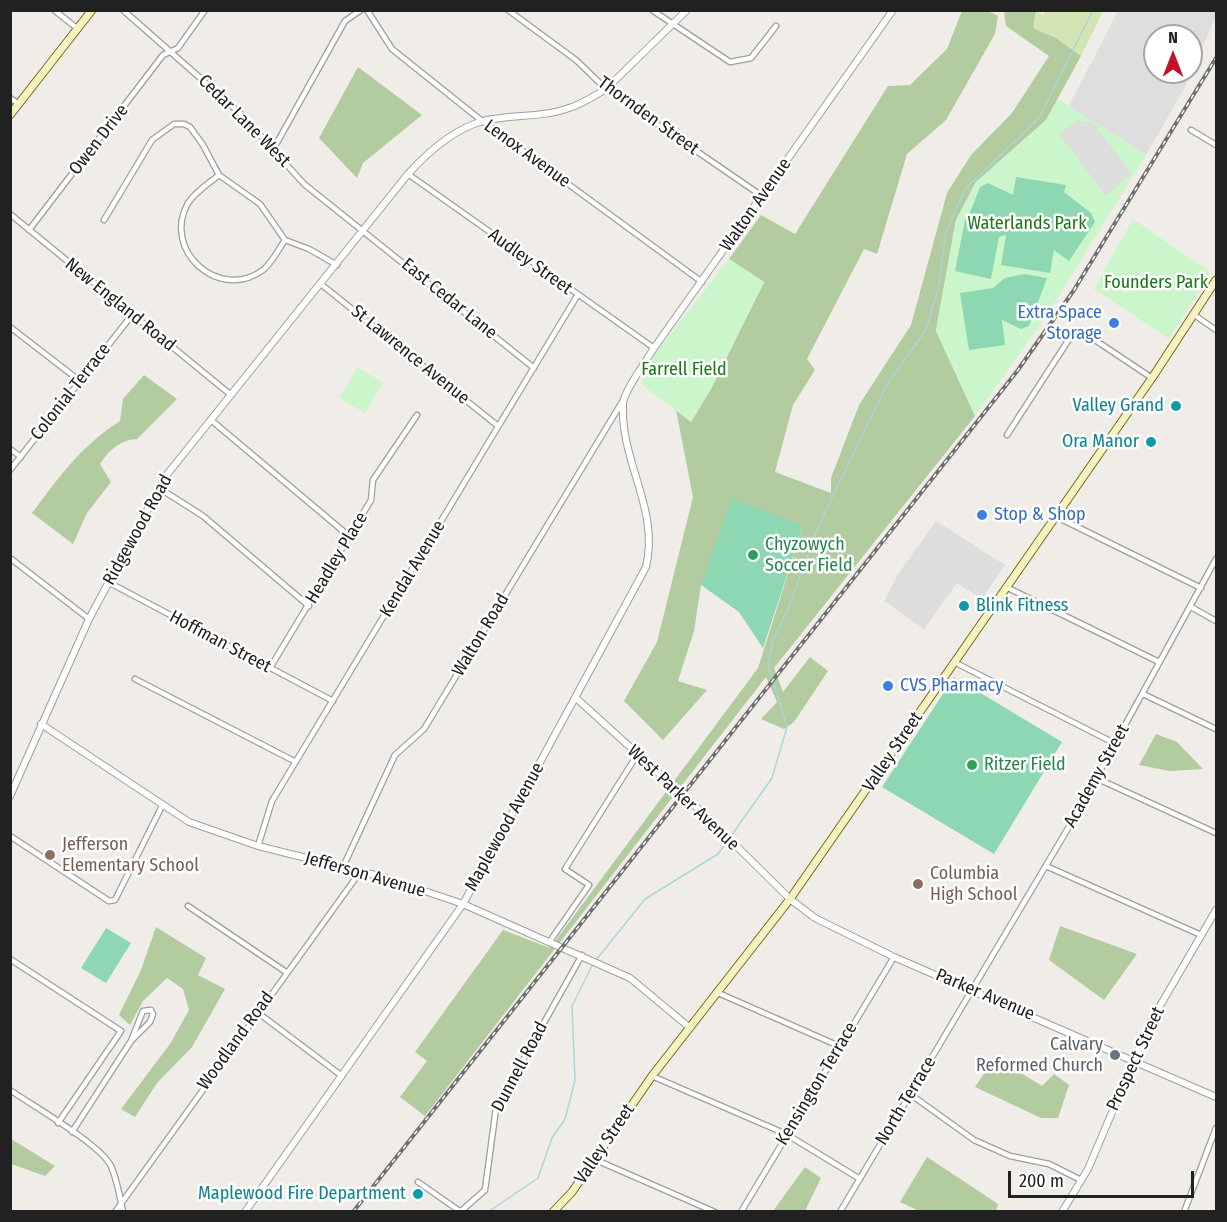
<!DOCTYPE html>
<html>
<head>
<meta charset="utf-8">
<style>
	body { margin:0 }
	#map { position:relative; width:1227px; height:1222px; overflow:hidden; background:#f0ece8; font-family:"Fira Sans Condensed",sans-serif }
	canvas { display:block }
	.frame { position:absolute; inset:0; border:12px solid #212121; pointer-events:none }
	.north { position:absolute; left:1143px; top:24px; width:60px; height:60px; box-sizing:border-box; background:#fff; border:2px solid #a6a6a6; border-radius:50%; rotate:0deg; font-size:16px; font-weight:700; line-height:24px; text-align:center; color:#212121 }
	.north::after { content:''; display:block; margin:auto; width:21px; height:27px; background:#c01126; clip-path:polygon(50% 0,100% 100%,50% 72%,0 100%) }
	.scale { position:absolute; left:1008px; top:1171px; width:186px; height:27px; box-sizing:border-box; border:3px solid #212121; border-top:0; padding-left:8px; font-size:18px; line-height:21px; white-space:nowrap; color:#212121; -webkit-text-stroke:4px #fff; paint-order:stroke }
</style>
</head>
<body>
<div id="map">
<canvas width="1227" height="1222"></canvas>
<div class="frame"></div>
<div class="north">N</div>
<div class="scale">200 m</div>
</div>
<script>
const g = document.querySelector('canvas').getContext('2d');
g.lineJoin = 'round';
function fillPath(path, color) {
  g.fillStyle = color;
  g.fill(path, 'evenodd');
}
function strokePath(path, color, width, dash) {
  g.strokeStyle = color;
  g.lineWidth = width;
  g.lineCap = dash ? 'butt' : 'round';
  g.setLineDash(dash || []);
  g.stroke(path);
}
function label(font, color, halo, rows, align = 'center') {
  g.font = font + ' "Fira Sans Condensed",sans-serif';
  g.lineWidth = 5;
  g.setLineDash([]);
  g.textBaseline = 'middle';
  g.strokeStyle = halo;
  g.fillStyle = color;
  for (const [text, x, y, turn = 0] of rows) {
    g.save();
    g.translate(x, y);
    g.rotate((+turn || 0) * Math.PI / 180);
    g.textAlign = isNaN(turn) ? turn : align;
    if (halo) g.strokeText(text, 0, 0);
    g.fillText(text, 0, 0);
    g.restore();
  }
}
fillPath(new Path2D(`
	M1118,11H1216V16L1184,89L1146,155L1069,106ZM1155,36H1191V72H1155Z`), '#dfdede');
fillPath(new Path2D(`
	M1036,11L1043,15L1046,11H1103L1081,56L1056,38L1033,28Z`), '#d2e5b3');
fillPath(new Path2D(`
	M962,11H988L998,16L995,34L946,120L907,154L877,254L864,249L807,359L815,370L793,405L775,472L831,493V478L859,405L911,325L947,193L971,155L1012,113L1049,56L1006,26L1004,11H1036L1033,28L1056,38L1081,56L1046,120L976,182L956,220L936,330L975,416L774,668L783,692L810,657L828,671L794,722L784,729L761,719L777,702L766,677L425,1116L400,1097L427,1061L415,1052L503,930L550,948L758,668L803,526L701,585L694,631L678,681L707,690L663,740L624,701L657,642L693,497L676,410L691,422L712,387L764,282L729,259L761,215L795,234L888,86L910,85L947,49Z
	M358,67L422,115L363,163L357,178L319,138Z
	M144,375L177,399L137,439C120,440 109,450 100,464L111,482L87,513L73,544L32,513C60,476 81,446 120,421L123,399Z
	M1156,734L1177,742L1203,769L1170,771L1139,765Z
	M1060,926L1137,954L1104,1000L1049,960Z
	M156,927L206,958L198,975L225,989L192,1047L157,1083L135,1117L121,1109L170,1044L189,1010L183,989L167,978L143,1001L130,1025L119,1015L141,970Z
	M995,1057L1042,1086L1054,1074L1069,1085L1058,1118H1041L975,1087Z
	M10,1139H11L55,1166L45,1176L11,1164Z
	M927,1157L998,1204L996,1211H919L900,1202Z
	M805,1167L821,1178L805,1211H773Z`), '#b2cca0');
fillPath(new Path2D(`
	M1058,99L1146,155L1045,318L975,416L936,331L956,220L976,182L1046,120Z
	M1133,219L1210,272L1169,339L1094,289Z
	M729,259L764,282L712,387L691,422L641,384L655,354Z
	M358,367L383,383L365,413L339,398Z`), '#cbf5ca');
fillPath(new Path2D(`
	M1016,177L1066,185L1064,192L1091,213L1095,222L1069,261L1054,250L1050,273L1001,265L1006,235L999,237L991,279L955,271L966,215H969L980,187L988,183L1013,195Z
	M1024,274L1047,278L1029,326L1021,329L1002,320L1005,345L969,350L960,293L993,288L1005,278Z
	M732,498L803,526L763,648L739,612L701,585Z
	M954,677L1062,742L994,854L882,787Z
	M106,928L131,943L106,983L81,968Z`), '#8dd8b2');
fillPath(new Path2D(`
	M1077,121H1092L1131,174L1106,196L1059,134Z
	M936,521L1005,565L982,599L957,583L924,629L884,601L898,574Z`), '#ddd');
strokePath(new Path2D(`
	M731,836L772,778L787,727L768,664L773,641L788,609L818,527L886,386L926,330L938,289L946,232L965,189L1039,118L1093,10
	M596,960L645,899L718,854L728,840
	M488,1212L538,1178L552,1138L565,1119L575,1080L572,1006L593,964`), '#acd5da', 1.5);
const minor = new Path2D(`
	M54,10L78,29
	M123,10L241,114L304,184L534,368
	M367,10L392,49L482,121L702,282
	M508,10L576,60L606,89L762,196
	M652,10L730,62L751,58L776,26
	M10,98L19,104
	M1191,130L1216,145
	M274,148L345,21L361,10
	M408,174L654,348
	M219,175C208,184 195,192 188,203C161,251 220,302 263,270C272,263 278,250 285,240
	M10,214L231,395
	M104,220L152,140L174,124H184L190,127L203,145L219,175L260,204L285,240L309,249L337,265
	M29,230L163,55L178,48L205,10
	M322,285L498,426
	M1193,314L1216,330
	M10,327L80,381
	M211,420L349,536
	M1007,435L1075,330L1083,332L1152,378
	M10,449L21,457
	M10,470L132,315
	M159,488L203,516L309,606
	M1055,516L1201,588
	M10,558L89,619
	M108,582L333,701
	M1006,587L1159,662
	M1191,607L1216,621
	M954,662L1116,744
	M270,668L371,500L373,480L417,415
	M135,679L296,762
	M1143,694L1216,729
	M1096,778L1216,833
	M10,836L109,901L115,900L162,806
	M258,846L272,801L577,296
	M1046,866L1201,935
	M343,867L395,755L424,729L622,402
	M188,906L286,972
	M550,941L589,885L565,869L637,755
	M10,959L121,1031L58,1123
	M716,992L839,1046
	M257,1012L342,1076
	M652,1076L786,1134L860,1179
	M10,1090C33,1106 100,1144 111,1166C117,1180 120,1197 123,1212
	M910,1094L974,1140L1010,1156L1049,1164L1081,1180
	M72,1132L131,1041L150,1022L153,1014L151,1010L143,1011L131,1041
	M596,1160L715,1212
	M418,1182L461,1212
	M115,1212L360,872
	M460,1212L485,1190L496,1108L582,955
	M741,1212L894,957
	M840,1212L1073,820L1216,559
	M1184,1212L1216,1128`);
const tertiary = new Path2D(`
	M576,698L705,815L790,899L815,918L894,957L1216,1097
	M41,724L189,822L258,846L383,877L463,904L630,978L689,1027
	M10,796L89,619L165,477L408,174C428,152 454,129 483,121C511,114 542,118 569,108C582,104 594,96 606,89L687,10
	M245,1212L463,904L646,567C660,510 620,461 623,404C623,392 647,360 654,348L893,10
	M1062,1212L1088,1169L1150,1023L1216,910`);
const secondary = new Path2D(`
	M10,115L92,10
	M553,1212L572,1192L652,1076L790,899L1154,375L1216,280`);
strokePath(minor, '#9e9e9e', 7);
strokePath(tertiary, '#9e9e9e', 8);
strokePath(secondary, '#71700f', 9);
strokePath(minor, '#fff', 4.5);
strokePath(tertiary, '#fff', 6);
strokePath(secondary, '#f5f1c2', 7);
const rail = new Path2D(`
	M353,1212L1018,370L1074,290L1216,58`);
strokePath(rail, '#6f6f6f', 4);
strokePath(rail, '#fff', 1.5, [4.5]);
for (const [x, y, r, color] of [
	[1114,323,6,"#3f7fe0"],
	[1176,406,6,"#0f9aa8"],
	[1151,442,6,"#0f9aa8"],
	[982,515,6,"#3f7fe0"],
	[753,555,6,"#2e9e5b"],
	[964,606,6,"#0f9aa8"],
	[888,686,6,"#3f7fe0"],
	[972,765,6,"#2e9e5b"],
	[50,855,6,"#8d6e63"],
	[918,884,6,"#8d6e63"],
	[1115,1055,6,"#6b7280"],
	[418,1194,6,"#0f9aa8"]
]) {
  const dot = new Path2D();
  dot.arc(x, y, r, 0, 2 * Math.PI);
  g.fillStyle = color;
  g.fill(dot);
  strokePath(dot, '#fff', 2);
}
label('18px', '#212121', '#fff', [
	["Thornden Street",648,116,36],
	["Cedar Lane West",244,121,45],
	["Owen Drive",99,140,-52],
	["Lenox Avenue",527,154,36],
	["Walton Avenue",756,205,-55],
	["Audley Street",530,262,36],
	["East Cedar Lane",449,299,39],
	["New England Road",120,305,39],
	["St Lawrence Avenue",410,355,39],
	["Colonial Terrace",71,392,-52],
	["Ridgewood Road",138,530,-61],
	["Headley Place",337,558,-59],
	["Kendal Avenue",413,569,-59],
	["Walton Road",481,635,-59],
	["Hoffman Street",220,642,28],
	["Valley Street",893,752,-56],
	["Academy Street",1097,776,-61],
	["West Parker Avenue",683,798,43],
	["Maplewood Avenue",505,827,-61],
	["Jefferson Avenue",365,875,16],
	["Parker Avenue",985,995,23],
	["Woodland Road",236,1041,-54],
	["Prospect Street",1136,1059,-65],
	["Dunnell Road",520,1067,-62],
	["Kensington Terrace",817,1084,-59],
	["North Terrace",906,1101,-59],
	["Valley Street",605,1144,-56]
]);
label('18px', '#197816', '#fff', [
	["Waterlands Park",1027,224],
	["Founders Park",1156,283],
	["Farrell Field",684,370]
]);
label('18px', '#366cbe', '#fff', [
	["Extra Space",1102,313,"right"],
	["Storage",1102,334,"right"],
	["Stop & Shop",994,515],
	["CVS Pharmacy",900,686]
], 'left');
label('18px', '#0d838f', '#fff', [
	["Valley Grand",1164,406],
	["Ora Manor",1139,442],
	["Blink Fitness",976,606,"left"],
	["Maplewood Fire Department",406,1194]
], 'right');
label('18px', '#27864d', '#fff', [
	["Chyzowych",765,545],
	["Soccer Field",765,566],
	["Ritzer Field",984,765]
], 'left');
label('18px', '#785e54', '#fff', [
	["Jefferson",62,845],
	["Elementary School",62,866],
	["Columbia",930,874],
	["High School",930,895]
], 'left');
label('18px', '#5b616d', '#fff', [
	["Calvary",1103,1045],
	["Reformed Church",1103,1066]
], 'right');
</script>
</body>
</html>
